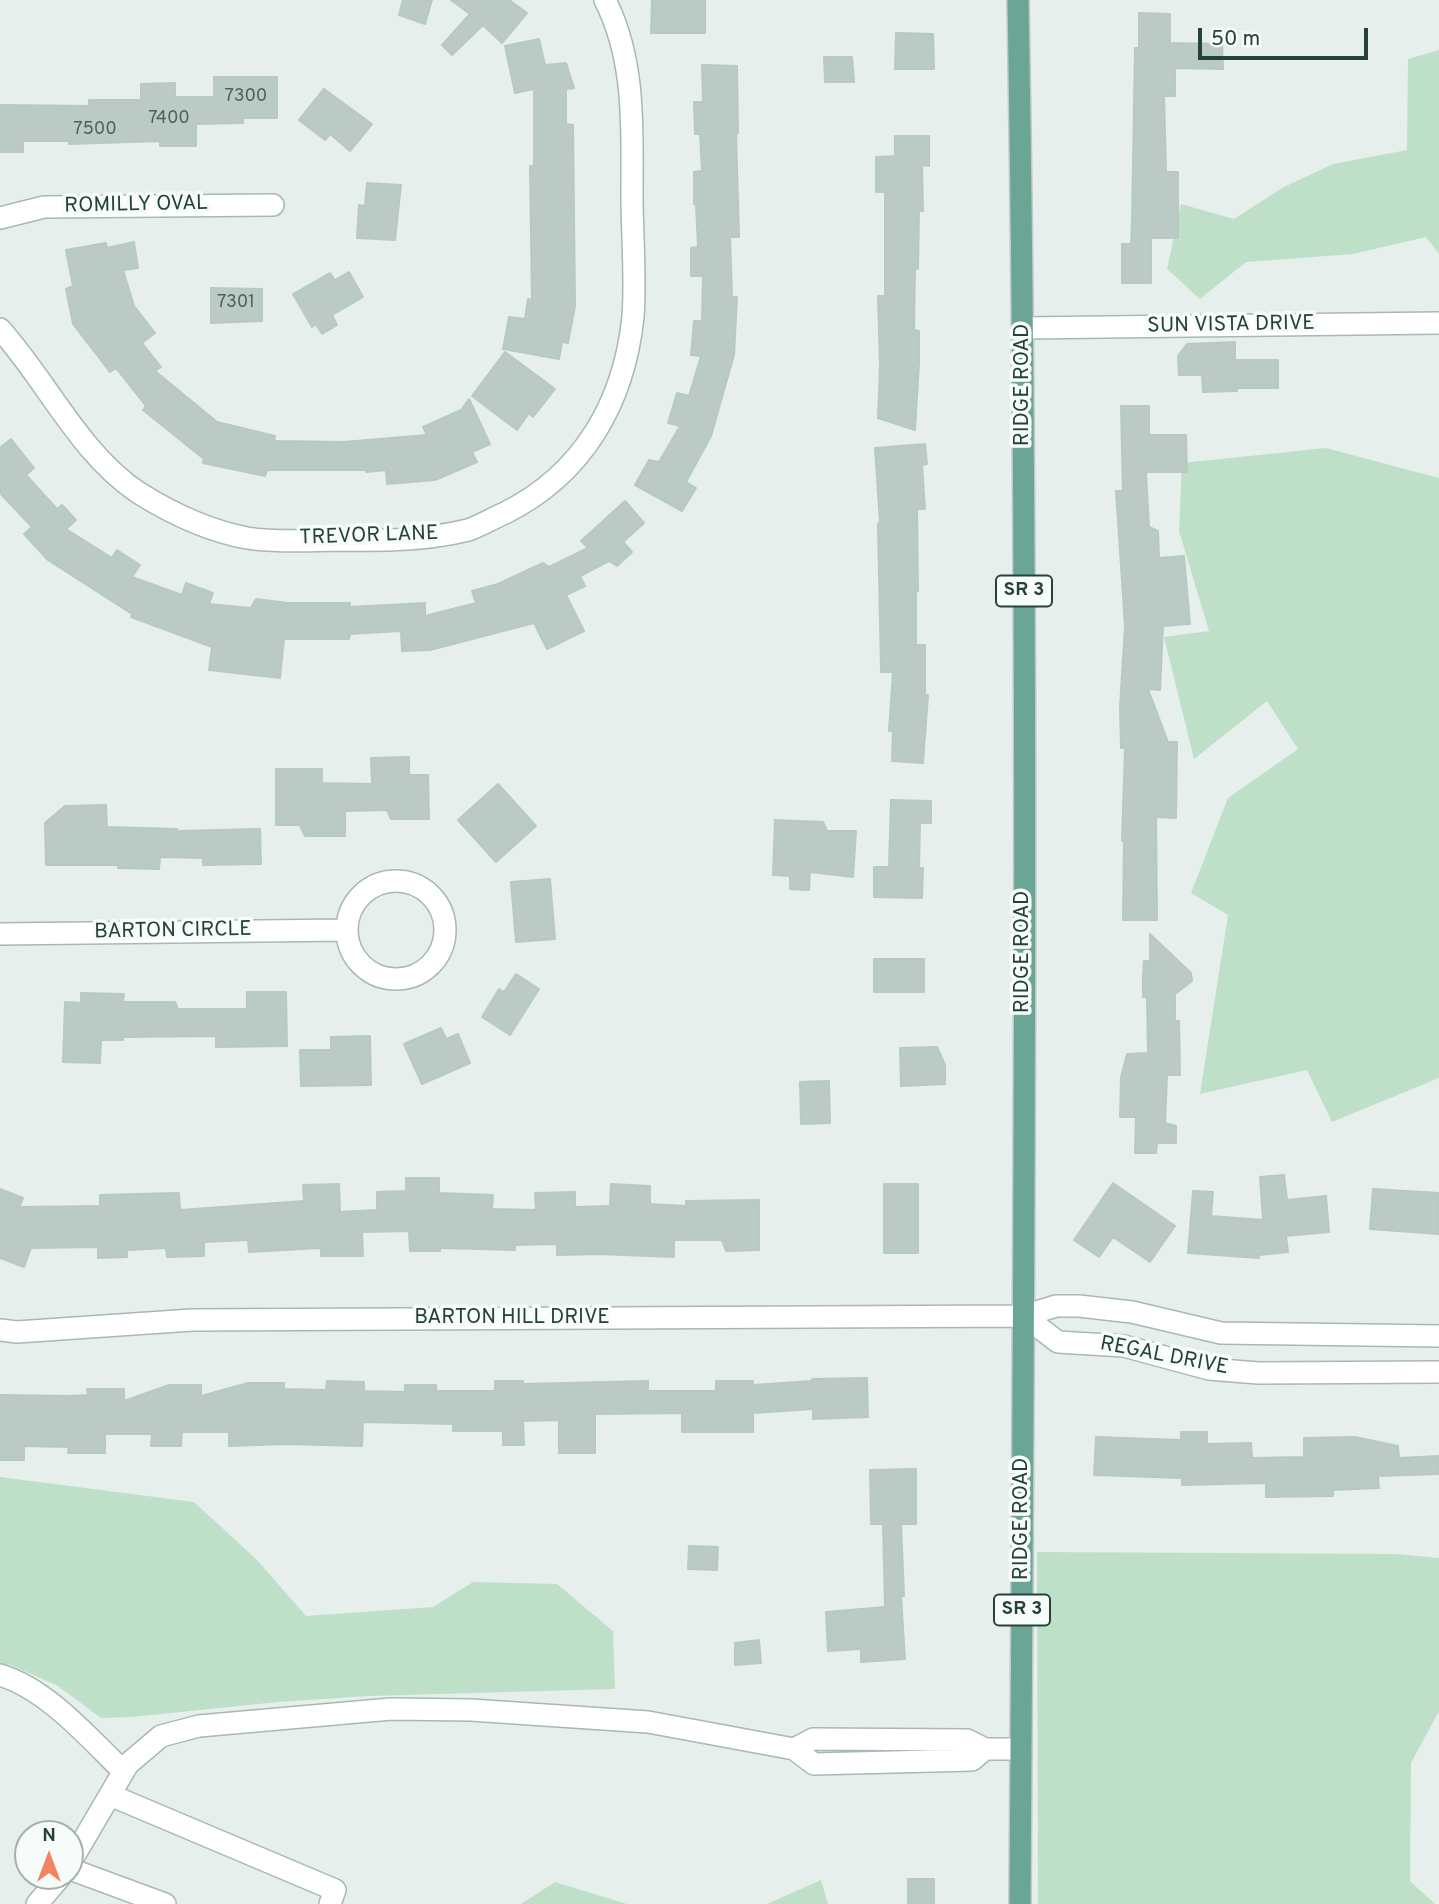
<!DOCTYPE html>
<html>
<head>
<meta charset="utf-8">
<style>
	body { margin:0 }
	#map { position:relative; width:1439px; height:1904px; overflow:hidden; background:#e6efeb; font-family:Overpass,sans-serif }
	canvas { display:block }
	.north { position:absolute; left:14px; top:1820px; width:70px; height:70px; box-sizing:border-box; background:#f7fbf9; border:2px solid #a3b1ad; border-radius:50%; rotate:0deg; font-size:19px; font-weight:700; line-height:28px; text-align:center; color:#24423a }
	.north::after { content:''; display:block; margin:auto; width:24px; height:32px; background:#f4845f; clip-path:polygon(50% 0,100% 100%,50% 72%,0 100%) }
	.scale { position:absolute; left:1198px; top:28px; width:170px; height:32px; box-sizing:border-box; border:4px solid #24423a; border-top:0; padding-left:9px; font-size:21px; line-height:24px; white-space:nowrap; color:#24423a; -webkit-text-stroke:5px #f7fbf9; paint-order:stroke }
</style>
</head>
<body>
<div id="map">
<canvas width="1439" height="1904"></canvas>
<div class="north">N</div>
<div class="scale">50 m</div>
</div>
<script>
const g = document.querySelector('canvas').getContext('2d');
g.lineJoin = 'round';
function fillPath(path, color) {
  g.fillStyle = color;
  g.fill(path, 'evenodd');
}
function strokePath(path, color, width, dash) {
  g.strokeStyle = color;
  g.lineWidth = width;
  g.lineCap = dash ? 'butt' : 'round';
  g.setLineDash(dash || []);
  g.stroke(path);
}
function label(font, color, halo, rows, align = 'center') {
  g.font = font + ' Overpass,sans-serif';
  g.lineWidth = 7;
  g.setLineDash([]);
  g.textBaseline = 'middle';
  g.strokeStyle = halo;
  g.fillStyle = color;
  for (const [text, x, y, turn = 0] of rows) {
    g.save();
    g.translate(x, y);
    g.rotate((+turn || 0) * Math.PI / 180);
    g.textAlign = isNaN(turn) ? turn : align;
    if (halo) g.strokeText(text, 0, 0);
    g.fillText(text, 0, 0);
    g.restore();
  }
}
fillPath(new Path2D(`
	M1439,50V254L1426,237L1353,254L1246,262L1200,299L1167,269L1181,204L1234,219L1282,188L1333,164L1407,150L1408,59Z
	M1326,448L1439,478V1078L1332,1122L1307,1070L1200,1094L1228,915L1191,893L1228,798L1298,749L1267,701L1194,759L1164,637L1209,631L1179,531L1182,463Z
	M0,1477L194,1502L258,1561L306,1616L433,1607L473,1582L557,1584L613,1631L615,1689L369,1696L278,1702L132,1717L101,1718L58,1686L11,1665L0,1664Z
	M1037,1552L1396,1554L1439,1558V1711L1411,1763L1410,1881L1435,1904H1038Z
	M821,1880L828,1904H767Z
	M555,1882L627,1904H521Z`), '#bfe0c8');
const building = new Path2D(`
	M403,0H432L425,24L399,15Z
	M451,0H509L527,13L502,43L483,25L452,55L442,45L470,14Z
	M652,0H705V33H651Z
	M1139,13L1170,14V43L1222,44L1223,69L1175,68V96H1164L1166,172H1178V238H1151V283H1122V244H1131L1132,222L1135,48H1139Z
	M896,33L933,34L934,69H895Z
	M539,39L545,65L566,63L574,88L566,89V124L573,125L575,306L568,343L562,342L559,359L503,349L509,317L525,319L528,299L532,300L530,166H534V89L515,93L505,46Z
	M824,57H852L854,82H825Z
	M702,65L737,66L738,133H736L739,237H730L732,297H737L734,355L711,436L686,482L696,488L682,511L635,485L649,460L659,462L680,426L668,423L677,393L689,396L701,356L691,355L694,321H702L703,276H691V248L698,247L696,204H694V172L702,171L700,134H695L694,102H703Z
	M214,77H277V118H243V123L196,124V146H160V141L69,144V141H23V152H0V105L89,106V100H141V84L175,83V97H214Z
	M324,89L372,124L350,151L330,134L325,140L299,120Z
	M895,136H929V166L922,165L923,211L919,210L918,269L915,268L914,330L919,331V363L915,430L878,418L880,365L878,296H885V192H876V157L895,156Z
	M367,183L401,185L395,240L357,238L359,205L365,206Z
	M134,242L138,268L123,270L134,306L155,333L142,343L161,367L155,371L217,422L275,436L274,441L344,442L427,435L423,427L461,410L469,399L490,444L472,452L477,462L435,480L387,484L386,470L366,472V470H267L265,476L203,463L204,459L143,410L146,406L116,368L110,372L73,324L66,289L73,286L66,250L106,243L107,248Z
	M349,272L363,297L332,315L337,325L322,334L316,324L312,327L293,294L330,273L335,280Z
	M211,288L262,289V321L211,323Z
	M1235,342V360H1278V388H1237V391L1203,392L1202,375H1179L1178,356L1187,344Z
	M505,352L555,389L533,417L529,413L517,430L472,396Z
	M1121,406H1149V435H1186L1187,472H1146L1149,527L1158,531L1159,558L1184,556L1190,624L1163,626L1160,690L1148,689L1168,742H1177L1176,818L1156,817L1157,920H1123L1124,841H1122L1125,748H1121L1120,707L1125,626L1116,491H1123Z
	M11,439L34,468L26,475L57,509L62,505L76,520L66,529L112,558L117,550L140,565L132,577L182,595L186,583L213,593L209,604L251,608L256,599L288,603H350V607L425,603V616L476,603L472,591L498,584L543,563L549,567L588,548L581,541L625,501L644,523L623,542L632,552L617,566L609,561L580,576L585,586L566,595L584,631L547,649L534,623L430,650L402,651L401,631L350,634L349,639H284L280,678L209,670L212,647L131,617L132,614L48,560L24,534L32,527L0,493V448Z
	M925,444L927,464L922,465L925,509H917L918,591H916V645H925V695H928L923,763L892,761L893,731H889L893,672H881L878,524L880,523L875,448Z
	M409,757V775H428L429,819H391L387,810L345,811V836H305L300,825H276V769H322V783L372,784L371,758Z
	M498,784L536,826L496,862L458,820Z
	M891,800L931,801V823H920L919,868H923L922,898L874,897V867H889Z
	M106,805L107,827L177,829V831L260,829L261,864L203,865V858L160,857L159,869L118,868V865H46L45,823L65,806Z
	M775,820L823,822L827,831H856L853,877L810,872L809,890L790,889V876L773,875Z
	M550,879L555,939L516,942L511,882Z
	M1150,934L1191,973L1192,981L1175,994V1021H1179L1180,1075H1167L1165,1123L1176,1126V1143H1157L1156,1153H1135L1136,1117H1120L1121,1077L1127,1054L1148,1053L1147,997H1143V975L1144,961H1150Z
	M874,959H924V992H874Z
	M516,974L539,989L510,1035L482,1017L499,989L504,992Z
	M247,992H286L287,1046L216,1047V1036L123,1037V1040H101L100,1063L63,1062L65,1002L81,1003V993L124,994L123,1002H175L178,1009H247Z
	M441,1028L446,1039L458,1034L470,1063L422,1084L404,1044Z
	M370,1036L371,1085L301,1086L300,1050H331V1037Z
	M937,1047L945,1065V1084L901,1086L900,1048Z
	M829,1081L830,1123L801,1124L800,1082Z
	M1284,1175L1287,1200L1326,1196L1329,1232L1286,1236L1288,1252L1259,1255V1258L1188,1253L1193,1191L1213,1192L1211,1216L1263,1220L1260,1177Z
	M406,1178H439V1193L493,1195L492,1209L536,1210L535,1193L575,1192V1207L610,1206L611,1184L650,1186V1204L686,1206V1201L759,1200V1250L726,1251L722,1240H674V1257L599,1254L557,1255V1244L515,1245V1250L440,1248V1251H410L409,1231L362,1232L363,1256H321V1248L249,1252L248,1240L204,1242V1256L167,1257L166,1248L127,1250V1257L98,1258V1247L31,1248L24,1267L0,1258V1189L23,1198L19,1207L100,1206V1195L179,1193L180,1210L304,1201L303,1185L339,1184L340,1212L377,1210V1192L406,1191Z
	M1113,1183L1175,1226L1150,1262L1113,1237L1099,1257L1074,1240Z
	M884,1184H918V1253H884Z
	M1373,1189L1439,1193V1234L1370,1229Z
	M867,1378L868,1417L813,1419V1409L753,1413V1432H682V1413L595,1414V1453H559V1420L523,1421L524,1445H503V1431H453V1424L363,1422L362,1446L285,1444L229,1446V1432H182L181,1446H151L152,1434H105V1453H68L69,1447L24,1446V1460H0V1395L69,1396L88,1395L87,1389H124V1401L169,1385H201V1396L248,1383H284V1389L326,1390L327,1381L364,1382V1391L405,1392V1385H436V1391H495V1381H523V1384L648,1381V1391H716V1381H753V1385L812,1381V1379Z
	M1181,1432H1207V1444L1251,1443L1252,1458L1304,1457V1438L1355,1437L1398,1446L1399,1458L1439,1456V1474L1378,1476L1379,1488L1333,1490V1496L1266,1497V1483L1182,1485V1478L1094,1475L1096,1437L1181,1440Z
	M916,1469V1524H901L904,1596H901L905,1659L861,1662V1649L828,1651L826,1612L885,1607L883,1524H871L870,1470Z
	M689,1546L718,1547L717,1570L688,1569Z
	M759,1640L761,1663L735,1665V1643Z
	M908,1879H934V1904H908Z`);
fillPath(building, '#bbcac4');
strokePath(building, '#b8c9c2', 2);
const minor = new Path2D(`
	M0,218L44,207L273,205
	M1024,328L1439,323
	M0,329C47,381 79,453 139,493C171,513 209,531 247,538C279,543 313,540 346,540C387,541 427,540 468,530C480,526 493,518 505,513C583,474 624,403 633,317C636,277 632,235 632,195C632,129 636,61 605,0
	M347 930a49 49 0 1 1 98 0a49 49 0 1 1-98 0Z
	M0,934L346,930
	M1024,1316L1058,1342L1124,1346L1209,1369L1258,1373L1439,1372
	M0,1330L17,1332L192,1320L1024,1316L1056,1306H1079L1132,1312L1221,1333L1439,1336
	M0,1675C47,1689 88,1737 123,1771
	M794,1749L813,1739L967,1740L985,1749H1021
	M110,1795L335,1890L330,1904
	M70,1863L128,1764L161,1736L199,1726L391,1709L471,1710L648,1722L794,1749L814,1764L972,1760L985,1749
	M70,1869L165,1904
	M37,1904L61,1876`);
const major = new Path2D(`
	M1018,0C1029,635 1024,1269 1020,1904`);
strokePath(minor, '#a8b8b2', 24);
strokePath(major, '#c2cac8', 24);
strokePath(minor, '#fff', 21);
strokePath(major, '#6aa596', 21);
label('18px', '#4a645c', null, [
	["7300",246,97],
	["7400",169,119],
	["7500",95,130],
	["7301",236,303]
]);
for (const [x, y, w] of [
	[1024,591,56],
	[1022,1610,56]
]) {
  const box = new Path2D();
  box.roundRect(x - w / 2, y - 15.5, w, 31, 5);
  g.fillStyle = '#f7fbf9';
  g.fill(box);
  strokePath(box, '#24423a', 2);
}
label('bold 19px', '#24423a', null, [
	["SR 3",1024,591],
	["SR 3",1022,1610]
]);
label('21px', '#24423a', '#f7fbf9', [
	["ROMILLY OVAL",136,206,-1],
	["SUN VISTA DRIVE",1231,326,-1],
	["RIDGE ROAD",1024,385,-90],
	["TREVOR LANE",369,537,-2],
	["BARTON CIRCLE",173,932,-1],
	["RIDGE ROAD",1024,952,-90],
	["BARTON HILL DRIVE",512,1319],
	["REGAL DRIVE",1164,1357,11],
	["RIDGE ROAD",1023,1519,-90]
]);
</script>
</body>
</html>
